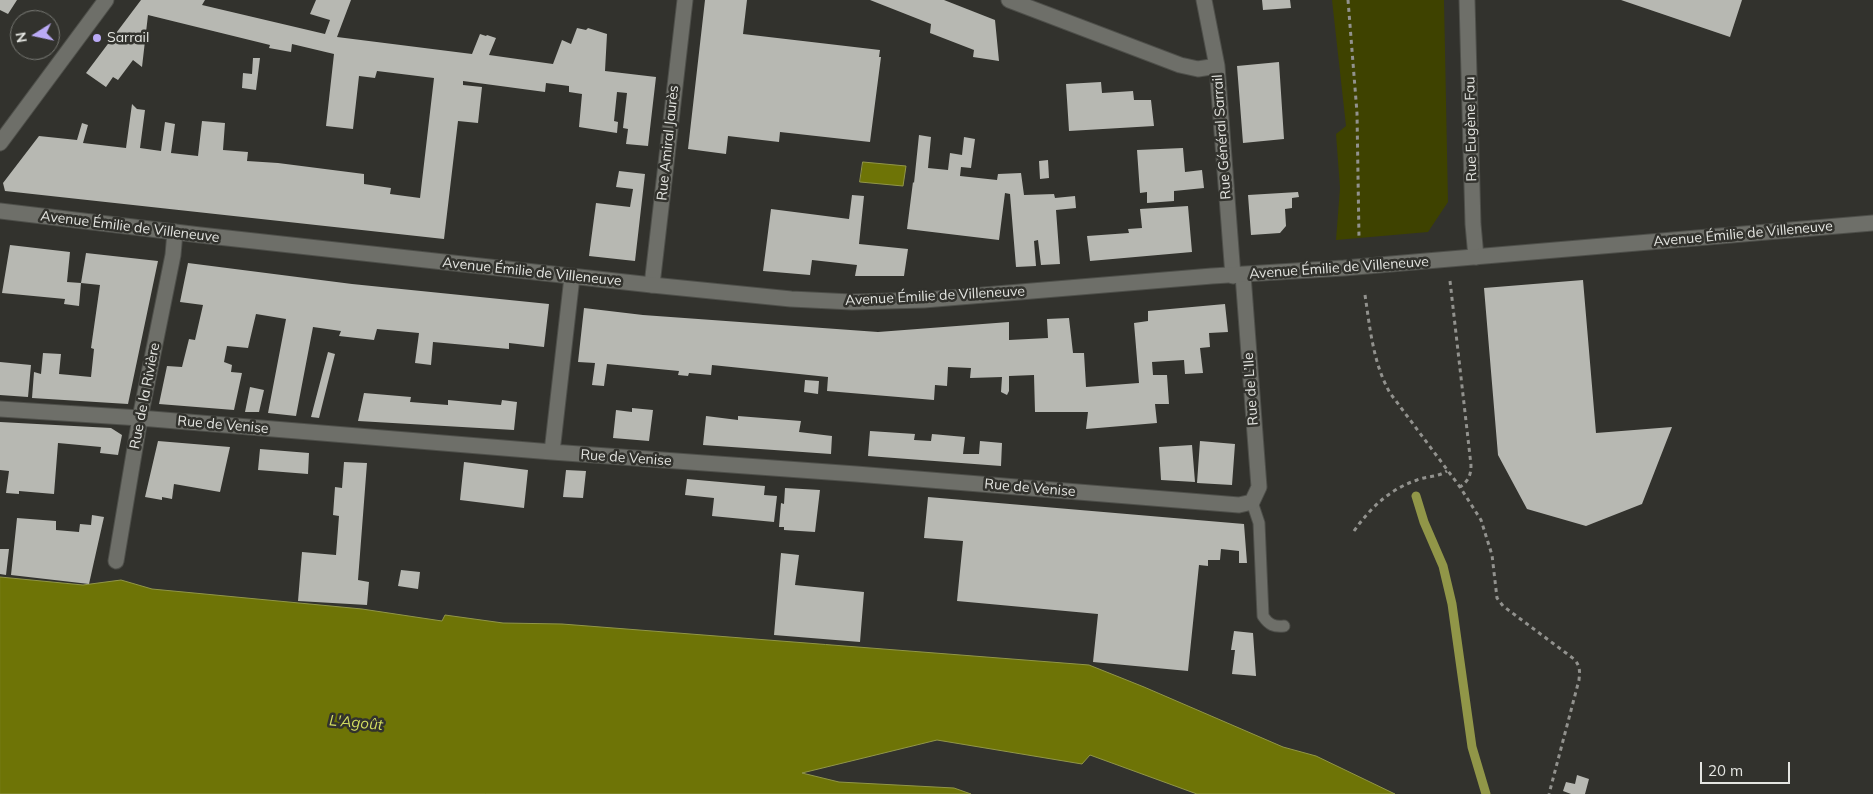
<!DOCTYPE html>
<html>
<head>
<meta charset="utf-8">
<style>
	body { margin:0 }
	#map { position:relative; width:1873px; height:794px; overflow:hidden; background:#32322d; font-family:Mulish,sans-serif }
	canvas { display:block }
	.north { position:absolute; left:10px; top:10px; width:50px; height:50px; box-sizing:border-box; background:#32322d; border:1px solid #797a75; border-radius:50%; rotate:260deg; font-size:14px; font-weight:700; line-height:20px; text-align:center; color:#e4e5e1 }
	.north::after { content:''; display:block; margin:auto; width:18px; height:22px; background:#baaaf6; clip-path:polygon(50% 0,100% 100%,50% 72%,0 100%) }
	.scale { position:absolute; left:1700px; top:762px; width:90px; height:22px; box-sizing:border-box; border:2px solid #e4e5e1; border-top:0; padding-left:6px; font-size:15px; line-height:18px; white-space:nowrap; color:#e4e5e1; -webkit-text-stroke:4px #32322d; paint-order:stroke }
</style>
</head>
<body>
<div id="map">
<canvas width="1873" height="794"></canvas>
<div class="north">N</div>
<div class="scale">20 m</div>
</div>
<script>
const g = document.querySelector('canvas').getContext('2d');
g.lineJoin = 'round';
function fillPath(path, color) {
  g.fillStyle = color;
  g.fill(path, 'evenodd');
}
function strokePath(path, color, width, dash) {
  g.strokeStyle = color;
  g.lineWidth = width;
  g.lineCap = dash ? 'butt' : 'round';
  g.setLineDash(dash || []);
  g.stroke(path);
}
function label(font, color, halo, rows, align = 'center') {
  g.font = font + ' Mulish,sans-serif';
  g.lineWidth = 5;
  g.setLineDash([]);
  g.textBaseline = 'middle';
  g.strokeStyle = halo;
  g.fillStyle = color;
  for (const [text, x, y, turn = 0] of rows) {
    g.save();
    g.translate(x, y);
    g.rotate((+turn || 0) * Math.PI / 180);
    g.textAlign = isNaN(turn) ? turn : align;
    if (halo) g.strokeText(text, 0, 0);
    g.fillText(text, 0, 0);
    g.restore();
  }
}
fillPath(new Path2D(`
	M1332,0H1444L1448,202L1428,232L1336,240L1340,188L1336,134L1346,126Z`), '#3e4200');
const water = new Path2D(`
	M863,162L906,166L903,186L860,182Z
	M0,577L83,585L121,580L152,589L362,609L442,621L445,615L503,623L562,624L1089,665L1144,687L1283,747L1316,756L1395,794H1197L1090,755L1082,764L937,740L802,773L839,782L954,788L971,794H0Z`);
fillPath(water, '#6e7406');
strokePath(water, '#919648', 1);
strokePath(new Path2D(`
	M1416,496L1424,522L1443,566L1452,604L1472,747L1486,794`), '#919648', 9);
fillPath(new Path2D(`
	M0,0H17L8,14L0,10Z
	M141,0H205L202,5L325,34L330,20L310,14L316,0H351L337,37L472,54L480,34L486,36L487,35L496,38L489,55L553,64L562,40L571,44L577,28L586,30L588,28L607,34L605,71L656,77L648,146L626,144L628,129L623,128L627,93L617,92L614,121L618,122L617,133L579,127L582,94L569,92V86L546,83L545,92L463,81V85L482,87L478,123L458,121L444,239L5,191L3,183L39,136L77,140L82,123L88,125L83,143L126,148L132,104L137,109L145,110L140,148L161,151L165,122L175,124L171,153L198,156L202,121L225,123L223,150L248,152L247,161L278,163L364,174V184L391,188L390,194L420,198L434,78L377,71L375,78L359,76L353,129L326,126L334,54L292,44L291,52L269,48L270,45L148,15L142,67L133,60L118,80L113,77L106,87L86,73Z
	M705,0H747L743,34L880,50L879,57H881L870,142L780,132L779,142L728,136L726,154L688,149Z
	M870,0H944L995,20L999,61L973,57L974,50L930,33L931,24Z
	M1262,0H1290L1291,8L1263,10Z
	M1621,0H1742L1730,37Z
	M253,58H260L256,90L242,88L243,73L252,74Z
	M1279,62L1284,139L1243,143L1237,66Z
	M1101,82L1102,93L1133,91L1134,100H1151L1154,126L1069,131L1066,84Z
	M919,135L931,137L928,168L948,170L950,153L962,155L964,137L975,139L971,168L961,167L960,176L997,180L998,174L1021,173L1024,195L1054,194L1055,198L1075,196L1076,208L1056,210L1060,264L1041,265L1038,240L1034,241L1036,266L1016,267L1010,194L1005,193L999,240L907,229L913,182L914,183Z
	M1183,148L1185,172L1202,170L1204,188L1174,191V201L1147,203V192L1140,193L1137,150Z
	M1048,160L1049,178L1040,179L1039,161Z
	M619,171L645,174L635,261L589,256L596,203L630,207L633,189L616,187Z
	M1298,192L1299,197L1292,198V208L1285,209L1286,226L1280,233L1251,235L1248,195Z
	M852,195L864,196L859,244L908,249L904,276H855L857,265L812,260L810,275L763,271L771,209L849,219Z
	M1188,206L1192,252L1090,261L1087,236L1129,233L1128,229L1142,228L1140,209Z
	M10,245L70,252L67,282L81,283L86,253L158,261L128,404L32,398L34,372L41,374L43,353L61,354L59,374L91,377L94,349L91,348L100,285L81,283L79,306L64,304L65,299L2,293Z
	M188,263L352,284L549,304L544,347L509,343V349L433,342L431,365L415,363L419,333L377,329L374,340L339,336L341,331L313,327L296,416L268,413L286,319L256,314L248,348L227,346L224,362L232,365L231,372L242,373L234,410L159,404L167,366L182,367L189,339L195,340L203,305L180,302Z
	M1583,280L1596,433L1672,427L1642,504L1586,526L1527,509L1498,455L1484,288Z
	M1225,304L1228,332L1209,333L1210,347L1200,348L1203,373L1185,374L1184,360L1152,362L1153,375H1167L1169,404H1155L1157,423L1086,429L1088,412H1035L1034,375L1009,376V391L1007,395L1001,392L1002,377L970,378L971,368L948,367L947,386L935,385L934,400L827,391L828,377L712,365L711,375L689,373L688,376L678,375L679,371L607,364L604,386L592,385L595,363L578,362L584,308L643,315L878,332L1009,322V340L1048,338L1047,319L1069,318L1073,353H1084L1086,387L1139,383L1134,323L1148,321V311Z
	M328,352L335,354L319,418L311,417Z
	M0,362L31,365L28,397L0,395Z
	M805,380L819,381L818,394L804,392Z
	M250,387L264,390L259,412H245Z
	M364,393L411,397L410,402L448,405V400L501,405L502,400L517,402L514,430L358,421Z
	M632,408L653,410L649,441L613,438L616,410L632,412Z
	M706,416L738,420V416L801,421L799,432L832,436L831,454L703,445Z
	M0,422L111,428L122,435L118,455L100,453L101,447L58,443L54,494L19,491V494L6,493L9,471L0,470Z
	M870,431L915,434L914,440L931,441L932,434L965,437L963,454H979L980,441L1002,443L1001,466L868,456Z
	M158,441L230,447L220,492L174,484L172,499L162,497V500L145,497Z
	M1200,441L1235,444L1232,485L1197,483Z
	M1192,445L1195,482L1161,480L1159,447Z
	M260,449L309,453L308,474L258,470Z
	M344,462L367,463L358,580L369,582L367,605L298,601L302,552L336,555L339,516L333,515L335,487L342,488Z
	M464,462L528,470L524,508L460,500Z
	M566,470L586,471L583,498L563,497Z
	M687,479L765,486L764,495L777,496L774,522L712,516L714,498L685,495Z
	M785,488L820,490L815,532L784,530V527H779L781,503L784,504Z
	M928,497L1244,524L1247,563H1239V551L1221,549L1220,560H1208V566L1199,565L1188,671L1093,662L1098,614L957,601L963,541L924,538Z
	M92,515L104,517L89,584L11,575L17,518L56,521V530L79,532L80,524L91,525Z
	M0,549H9L6,575L0,574Z
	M781,553L799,555L795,585L864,592L860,642L774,635Z
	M401,570L420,572L418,589L398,586Z
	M1234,631L1253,633L1256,676L1232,674L1235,650H1231Z
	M1577,775L1589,779L1585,794H1571L1563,791L1566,782L1575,784Z`), '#b7b8b2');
const lane = new Path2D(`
	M1252,502L1259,523L1263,616C1269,625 1274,627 1284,626`);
const street = new Path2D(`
	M1009,0L1180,65L1198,69L1217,66
	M1204,0L1217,66L1233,276
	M1467,0L1473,224L1476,257
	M652,285L685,0
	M0,409L140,418L552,452L856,474L1239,505L1252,502L1259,487L1243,275
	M552,452L572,277
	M116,561L140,418L173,255L175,232`);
const secondary = new Path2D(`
	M0,143L106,0
	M0,211L200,235L652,285L791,299L852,302L924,300L1212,276L1344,268L1873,223`);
strokePath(lane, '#4e4f4a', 13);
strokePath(street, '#4e4f4a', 17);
strokePath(secondary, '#4e4f4a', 17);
strokePath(new Path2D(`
	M1348,0L1357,113L1359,238
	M1450,281L1471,465C1471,476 1468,481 1460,487
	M1365,295C1370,328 1373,363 1390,393L1460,487L1481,520L1492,555L1497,598L1503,606L1574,659C1580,666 1580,670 1579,680L1549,794
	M1354,531C1371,507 1390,489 1417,480C1427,476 1438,477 1447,471`), '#92928e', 3, [4, 4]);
strokePath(lane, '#6e6f69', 11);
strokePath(street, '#6e6f69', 15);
strokePath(secondary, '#6e6f69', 15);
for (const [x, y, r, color] of [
	[97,38,5,"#baaaf6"]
]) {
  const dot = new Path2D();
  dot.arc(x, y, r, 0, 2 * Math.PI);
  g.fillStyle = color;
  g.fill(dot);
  strokePath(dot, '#32322d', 2);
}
label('14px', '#e4e5e1', '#32322d', [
	["Sarrail",107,38]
], 'left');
label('14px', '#e4e5e1', '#32322d', [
	["Rue Eugène Fau",1471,129,-91],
	["Rue Général Sarrail",1222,137,-94],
	["Rue Amiral Jaurès",668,143,-84],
	["Avenue Émilie de Villeneuve",130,227,7],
	["Avenue Émilie de Villeneuve",1743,234,-5],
	["Avenue Émilie de Villeneuve",1339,268,-4],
	["Avenue Émilie de Villeneuve",532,272,6],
	["Avenue Émilie de Villeneuve",935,296,-3],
	["Rue de L’Ile",1251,389,-94],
	["Rue de la Rivière",145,396,-79],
	["Rue de Venise",223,425,5],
	["Rue de Venise",626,458,4],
	["Rue de Venise",1030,488,5]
]);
label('italic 15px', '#d3dd61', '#32322d', [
	["L'Agoût",356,723,5]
]);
</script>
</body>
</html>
